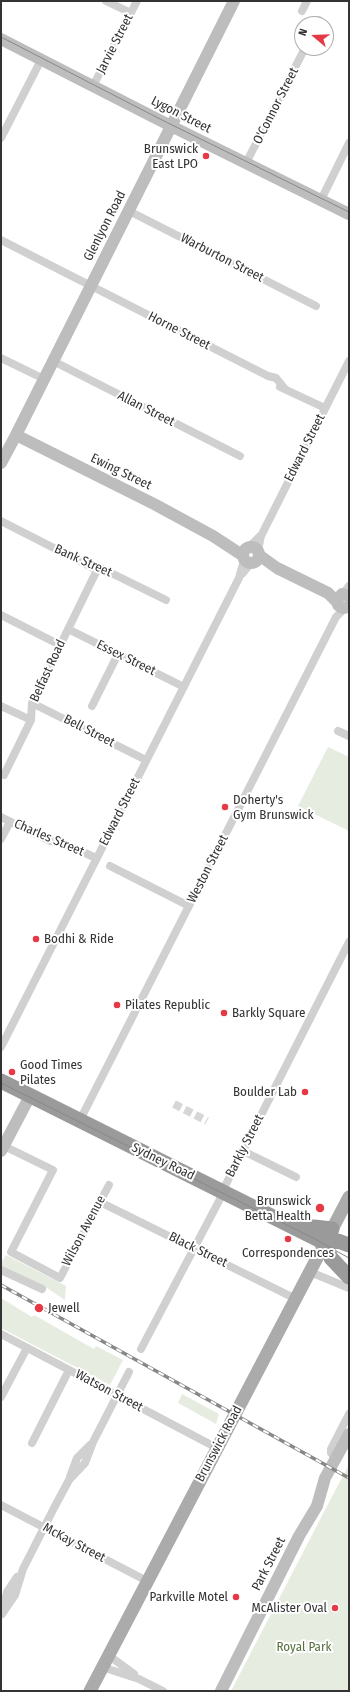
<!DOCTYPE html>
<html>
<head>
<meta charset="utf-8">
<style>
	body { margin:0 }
	#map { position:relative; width:350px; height:1692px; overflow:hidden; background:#fff; font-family:"Fira Sans Condensed",sans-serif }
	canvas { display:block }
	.frame { position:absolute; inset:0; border:2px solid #333; pointer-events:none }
	.north { position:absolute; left:294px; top:16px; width:40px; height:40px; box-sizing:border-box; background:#fff; border:1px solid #adadad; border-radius:50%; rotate:289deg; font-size:11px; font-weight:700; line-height:16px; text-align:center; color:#333 }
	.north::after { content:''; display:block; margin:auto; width:14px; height:18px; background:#e63946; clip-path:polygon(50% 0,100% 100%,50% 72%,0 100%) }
</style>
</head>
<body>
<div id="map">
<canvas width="350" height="1692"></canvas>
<div class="frame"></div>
<div class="north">N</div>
</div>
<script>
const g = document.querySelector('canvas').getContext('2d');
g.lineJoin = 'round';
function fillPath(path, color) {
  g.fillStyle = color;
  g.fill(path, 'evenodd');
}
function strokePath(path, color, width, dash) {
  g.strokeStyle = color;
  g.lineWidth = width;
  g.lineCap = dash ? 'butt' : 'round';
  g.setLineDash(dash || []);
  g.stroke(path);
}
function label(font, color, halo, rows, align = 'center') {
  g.font = font + ' "Fira Sans Condensed",sans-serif';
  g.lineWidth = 4;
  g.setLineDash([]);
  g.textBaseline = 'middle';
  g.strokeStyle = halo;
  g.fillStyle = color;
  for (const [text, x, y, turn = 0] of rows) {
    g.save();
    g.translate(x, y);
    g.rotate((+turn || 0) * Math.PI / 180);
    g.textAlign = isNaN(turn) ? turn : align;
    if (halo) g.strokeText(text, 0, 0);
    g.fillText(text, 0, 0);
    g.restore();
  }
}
fillPath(new Path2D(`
	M328,747L349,757V831L298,806Z
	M6,1255L66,1286L65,1300L47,1288L1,1268V1263Z
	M1,1298L32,1317L34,1315L94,1349L96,1346L123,1360L110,1385L1,1328Z
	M182,1394L219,1414L216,1424L178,1403Z
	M349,1465V1691H231L338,1485Z`), '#e6ecdf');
strokePath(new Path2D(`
	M174,1104L207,1121`), '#d6d6d6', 8, [8, 4]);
strokePath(new Path2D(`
	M106,1L131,13
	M302,11L307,1
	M317,24L319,20
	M93,86L137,1
	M1,138L41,60
	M246,163L305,48
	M321,200L349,143
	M129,211L316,306
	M1,240L268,376L276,378L285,389
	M1,358L44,379
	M53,361L240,456
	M280,387L325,408
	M1,521L97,570L101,568L166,600
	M250,546L260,536
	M258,550L261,536L349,361
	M242,574L251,563
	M343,594L349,586
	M1,615L60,645
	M68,629L184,687
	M32,703L146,760
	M1,706L31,720
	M92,706L118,654
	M338,731L349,736
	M4,775L31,720L32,703L97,570
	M1,817L50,841L61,842L96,858
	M1,839L10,822
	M110,866L189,906
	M1,1047L239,578L244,560
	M80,1120L336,617L345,608
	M4,1146L53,1170L11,1252L60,1278L109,1185
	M243,1151L296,1177
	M100,1202L296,1299
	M1,1270L42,1289
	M310,1272L349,1288
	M1,1334L217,1448
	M141,1349L219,1201L226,1184L349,942
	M1,1397L27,1348
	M32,1443L69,1370
	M336,1458L331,1453V1449L349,1414
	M70,1477L77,1458L90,1445
	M1,1505L147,1581
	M4,1608L7,1592L17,1577
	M2,1614L15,1595L23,1569L54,1508L69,1480L85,1463L93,1442L129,1372
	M108,1655L134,1674
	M102,1667L139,1679L163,1691`), '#d0d0d0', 8);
strokePath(new Path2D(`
	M1,39L171,126L349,214
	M16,435L154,504L213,536L242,555
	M1,463L16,435L234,1
	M243 555a8 8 0 1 1 16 0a8 8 0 1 1-16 0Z
	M259,555L277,568L328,593L337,602
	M349,596L342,594L337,600C337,607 343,610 349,606
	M1,1151L30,1096
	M221,1691L299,1536L317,1506L325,1478L349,1434`), '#bdbdbd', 12);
strokePath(new Path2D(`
	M90,1691L349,1197`), '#ababab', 13);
strokePath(new Path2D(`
	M1,1081L325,1243
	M297,1228L314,1227L332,1229
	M325,1243L331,1258L349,1277
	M325,1243L338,1241L349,1245`), '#9a9a9a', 15);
strokePath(new Path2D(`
	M1,37L160,119L349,212
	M1,1083L313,1238L349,1258`), '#888', 1);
const rail = new Path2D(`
	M1,1285L349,1478`);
strokePath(rail, '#888', 3.5);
strokePath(rail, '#fff', 2, [6]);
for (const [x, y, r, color] of [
	[206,156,4,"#e63946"],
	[225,807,4,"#e63946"],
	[36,939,4,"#e63946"],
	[117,1005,4,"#e63946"],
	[224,1013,4,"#e63946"],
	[12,1072,4,"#e63946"],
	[305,1092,4,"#e63946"],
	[320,1208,5,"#e63946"],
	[288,1239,4,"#e63946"],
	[39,1308,5,"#e63946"],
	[236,1597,4,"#e63946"],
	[335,1608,4,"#e63946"]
]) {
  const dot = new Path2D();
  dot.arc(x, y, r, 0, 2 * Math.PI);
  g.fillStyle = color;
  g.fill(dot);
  strokePath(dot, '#fff', 1.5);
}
label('13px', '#333', '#fff', [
	["Jarvie Street",115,44,-63],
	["O'Connor Street",276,106,-63],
	["Lygon Street",181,115,27],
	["Glenlyon Road",105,226,-63],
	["Warburton Street",222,258,27],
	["Horne Street",179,331,27],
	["Allan Street",146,409,27],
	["Edward Street",305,448,-63],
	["Ewing Street",121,472,26],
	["Bank Street",83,561,24],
	["Essex Street",126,658,26],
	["Belfast Road",48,671,-65],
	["Bell Street",89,731,27],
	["Edward Street",120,812,-63],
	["Charles Street",49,838,23],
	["Weston Street",208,869,-63],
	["Barkly Street",245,1146,-63],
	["Sydney Road",163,1162,26],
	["Wilson Avenue",84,1231,-62],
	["Black Street",198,1250,26],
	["Watson Street",109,1391,28],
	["Brunswick Road",219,1444,-62],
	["McKay Street",74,1543,28],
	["Park Street",269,1564,-63]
]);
label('13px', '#333', '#fff', [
	["Brunswick",198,149,"right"],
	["East LPO",198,164,"right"],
	["Doherty's",233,800],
	["Gym Brunswick",233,815],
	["Bodhi & Ride",44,939],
	["Pilates Republic",125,1005],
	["Barkly Square",232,1013],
	["Good Times",20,1065],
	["Pilates",20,1080],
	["Boulder Lab",297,1092,"right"],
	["Brunswick",311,1201,"right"],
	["Betta Health",311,1216,"right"],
	["Correspondences",288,1253,"center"],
	["Jewell",48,1308],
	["Parkville Motel",228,1597,"right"],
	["McAlister Oval",327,1608,"right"]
], 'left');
label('13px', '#56703f', '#fff', [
	["Royal Park",304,1647]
]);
</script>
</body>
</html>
